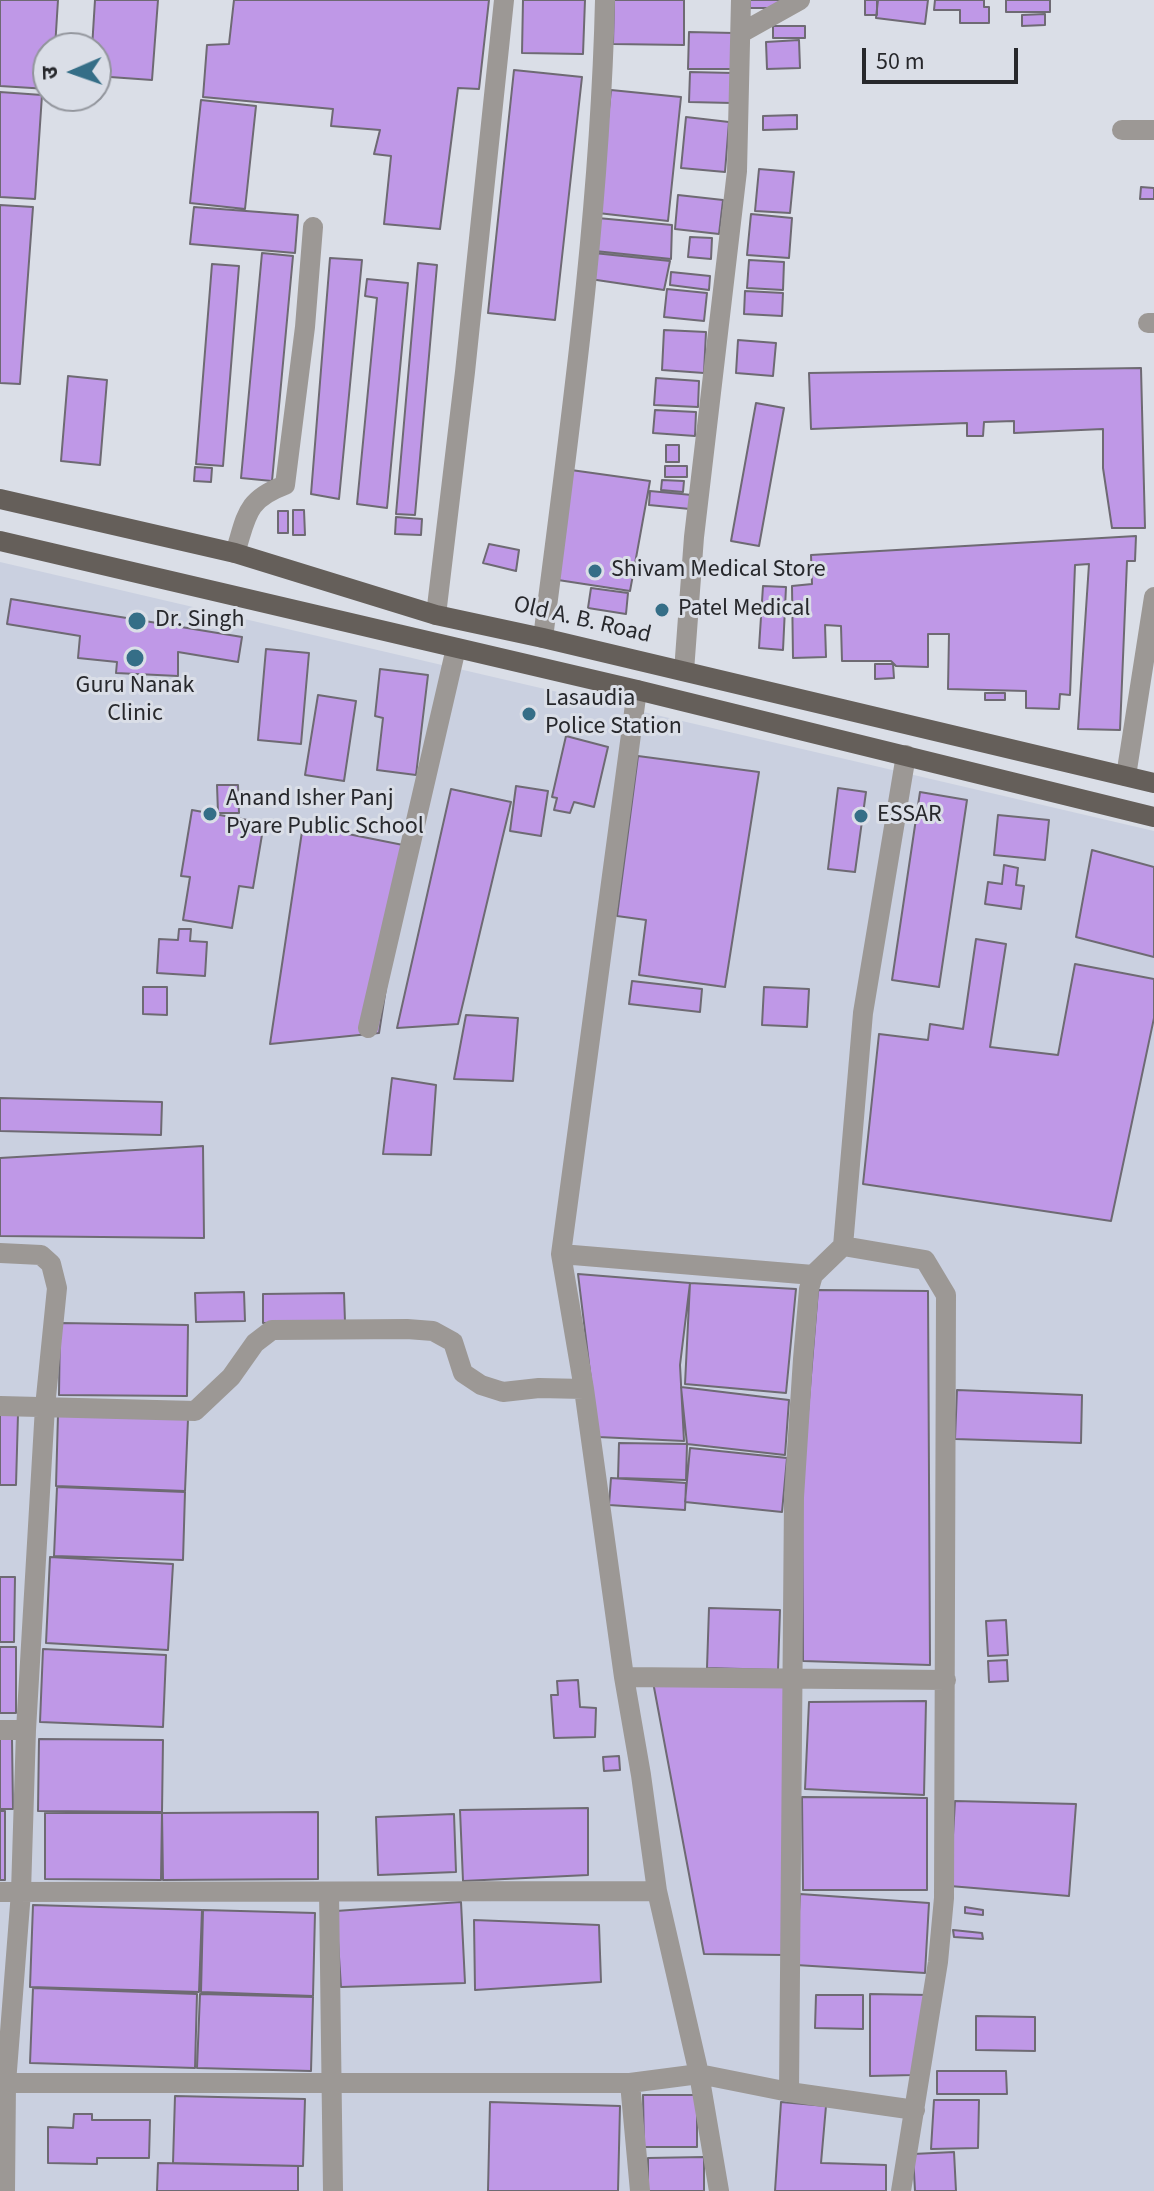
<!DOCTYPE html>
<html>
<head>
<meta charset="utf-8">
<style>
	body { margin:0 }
	#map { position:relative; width:1154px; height:2191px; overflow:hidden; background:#dadee7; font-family:"Source Sans 3","Noto Sans Devanagari",sans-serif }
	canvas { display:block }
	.north { position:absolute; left:32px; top:32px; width:80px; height:80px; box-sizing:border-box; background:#dadee7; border:2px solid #92959c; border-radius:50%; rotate:268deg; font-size:22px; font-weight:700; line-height:32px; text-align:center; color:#27282c }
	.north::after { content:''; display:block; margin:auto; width:28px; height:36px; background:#356e87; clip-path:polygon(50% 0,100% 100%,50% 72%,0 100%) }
	.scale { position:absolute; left:862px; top:48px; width:156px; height:36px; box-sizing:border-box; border:4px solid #27282c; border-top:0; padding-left:10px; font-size:24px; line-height:28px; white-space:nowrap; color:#27282c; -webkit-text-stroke:6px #dadee7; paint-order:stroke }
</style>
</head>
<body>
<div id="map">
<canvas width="1154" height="2191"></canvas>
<div class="north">उ</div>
<div class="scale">50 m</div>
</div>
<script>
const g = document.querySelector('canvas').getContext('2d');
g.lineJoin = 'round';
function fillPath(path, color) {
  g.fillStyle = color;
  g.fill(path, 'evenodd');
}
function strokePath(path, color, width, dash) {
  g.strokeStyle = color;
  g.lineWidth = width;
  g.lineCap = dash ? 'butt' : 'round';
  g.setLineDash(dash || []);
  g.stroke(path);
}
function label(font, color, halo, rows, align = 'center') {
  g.font = font + ' "Source Sans 3",sans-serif';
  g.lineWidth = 6;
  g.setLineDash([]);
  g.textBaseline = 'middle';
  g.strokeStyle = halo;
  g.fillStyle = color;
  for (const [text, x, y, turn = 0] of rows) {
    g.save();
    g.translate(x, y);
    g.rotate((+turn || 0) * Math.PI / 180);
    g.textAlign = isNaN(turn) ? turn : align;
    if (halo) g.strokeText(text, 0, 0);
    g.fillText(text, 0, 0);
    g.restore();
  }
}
fillPath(new Path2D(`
	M0,562L1154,831V2191H0Z`), '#cad0e0');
const building = new Path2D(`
	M0,0H58L55,48H48V89L0,86Z
	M95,0H158L152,80L96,76V48H92Z
	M234,0H489L479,89L458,88L440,229L384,224L391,156L374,154L380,130L331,126L333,109L203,97L207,45L229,44Z
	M523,0H585L583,54L522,53Z
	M614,0H684V45L613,44Z
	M750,0H781V8H750Z
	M865,0H877V15H865Z
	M878,0H928L925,24L876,18Z
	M935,0H984V7H989V23H960V10H934Z
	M1006,0H1050V12H1006Z
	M1045,14V25L1022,26V15Z
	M773,26H805V38H773Z
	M689,32L734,33L733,69H688Z
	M799,40L800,68L767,69L766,42Z
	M514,70L582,77L555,320L488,313Z
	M690,72L733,73L732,103L689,102Z
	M611,90L681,97L668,221L598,213Z
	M0,92L42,95L35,199L0,197Z
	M201,100L256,106L245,209L190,203Z
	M797,115V129L763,130V116Z
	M686,117L729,122L725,172L681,168Z
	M759,169L794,172L790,213L755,211Z
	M1141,187L1154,188V199H1140Z
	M678,195L723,200L719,234L675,229Z
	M0,205L33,207L20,384L0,383Z
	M194,207L298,215L295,253L190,244Z
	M751,214L792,218L789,258L747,255Z
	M598,218L672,225L671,259L595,251Z
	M690,237L712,238L711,259L688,257Z
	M262,253L293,256L272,481L241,478Z
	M594,253L670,261L664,290L590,279Z
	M330,258L362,260L339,499L311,494Z
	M749,260L784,262L783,290L747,288Z
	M418,263L437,265L415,515L396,514Z
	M212,264L239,266L223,466L196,464Z
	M671,272L710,276L709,290L670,285Z
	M367,279L408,283L387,508L357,504L377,298L365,296Z
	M667,289L707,293L704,321L664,317Z
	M745,291L783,293L782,316L744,314Z
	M664,330L706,332L704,373L662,370Z
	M738,340L776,343L773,376L736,373Z
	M1141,368L1145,528H1112L1103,468V429L1014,433V421L984,422L983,436H967V423L811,429L809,373Z
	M68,376L107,380L100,465L61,461Z
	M656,378L699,381L698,407L654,405Z
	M756,403L784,408L759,546L731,541Z
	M655,410L696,412L695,436L653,433Z
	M666,445H679V462H666Z
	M665,466H687V477H665Z
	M195,467L212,468L211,482L194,481Z
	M571,470L650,481L630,591L558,580Z
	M662,480L684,481L683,492L661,490Z
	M650,491L692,495L690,509L649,505Z
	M293,510H304L305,535H293Z
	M278,511H288V533H278Z
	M396,517L422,519L421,535L395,534Z
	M1136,536L1135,561H1127L1120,730L1078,729L1089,564L1075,565L1070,695L1060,694L1059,709L1026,708V691L948,689L949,634H928V667L896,666L891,661H842L841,626L825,625L826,657L793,658L792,586L812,584L811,555Z
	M489,544L519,550L516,571L483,563Z
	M763,586L786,587L783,650L759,648Z
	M591,588L628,593L626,614L588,608Z
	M11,599L242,637L238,662L178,652V676L116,673L117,662L78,658L80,636L7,624Z
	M266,649L309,653L301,744L258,740Z
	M875,664H893L894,678L875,679Z
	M380,669L428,675L416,775L377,770L383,718L375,716Z
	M985,693H1005V700H985Z
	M318,695L356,701L344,781L305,775Z
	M566,736L608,747L594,807L574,802L570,813L554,810L557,798L552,797Z
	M638,756L759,772L725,987L639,975L646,920L617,916Z
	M217,785H238L239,813H218Z
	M516,786L548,791L541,836L510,831Z
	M838,788L866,792L855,872L828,869Z
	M451,789L511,802L458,1024L397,1028Z
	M920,792L967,800L939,987L892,980Z
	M192,810L264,823L253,888L239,886L232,928L183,920L190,877L181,876Z
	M998,815L1049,820L1045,860L994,855Z
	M303,825L408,846L379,1033L270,1044Z
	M1092,850L1154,867V957L1076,937Z
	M1004,865L1018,868L1016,885L1024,886L1021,909L985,904L988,882L1002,884Z
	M179,929H191L190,941L207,942L205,976L157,973L159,939L178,940Z
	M976,939L1006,944L990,1047L1058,1055L1075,964L1154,979V1018L1111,1221L863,1184L879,1034L928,1040L930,1024L963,1029Z
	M632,981L702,989L700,1012L629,1004Z
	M143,987H167V1015L143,1014Z
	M764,987L809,989L807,1027L762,1025Z
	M466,1015L518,1018L513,1081L454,1079Z
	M392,1078L436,1085L431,1155L383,1154Z
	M0,1098L162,1102L161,1135L0,1131Z
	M203,1146L204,1238L0,1236V1158Z
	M578,1274L690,1283L680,1365L684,1441L598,1437Z
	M690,1283L796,1289L786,1393L685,1384Z
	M818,1290L928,1291L930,1665L803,1661L802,1485Z
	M244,1292L245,1321L196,1322L195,1293Z
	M344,1293L345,1322L263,1323V1294Z
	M60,1323L188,1325L187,1396L59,1395Z
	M681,1387L789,1400L785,1455L687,1444Z
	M957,1390L1082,1395L1081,1443L955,1439Z
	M0,1413L18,1414L16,1485H0Z
	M58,1414L188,1419L185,1491L56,1486Z
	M619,1443L687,1444L686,1480L618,1478Z
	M690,1448L787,1458L782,1512L685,1502Z
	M611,1478L686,1483L685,1510L609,1505Z
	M57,1487L185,1492L183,1560L54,1556Z
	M50,1557L173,1564L168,1650L46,1643Z
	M0,1577H15L14,1642H0Z
	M709,1608L780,1610L778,1670L707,1668Z
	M1006,1620L1008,1655L988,1656L986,1621Z
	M0,1647H16V1713H0Z
	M43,1649L166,1655L163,1727L40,1722Z
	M1007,1660L1008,1681L989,1682L988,1661Z
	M578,1680L580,1707L596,1708L595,1737L554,1738L551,1695H558L557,1681Z
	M653,1682L788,1685L784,1955L704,1954Z
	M926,1701L924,1795L805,1789L809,1702Z
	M0,1739H12L13,1809H0Z
	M39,1739L163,1740L162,1812L38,1811Z
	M619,1756L620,1770L604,1771L603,1757Z
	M802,1797L927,1798V1890H803Z
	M955,1801L1076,1804L1069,1896L950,1886Z
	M588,1808V1875L463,1881L460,1810Z
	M0,1811H5V1880H0Z
	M318,1812V1879L163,1880L162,1813Z
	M45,1813H162L161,1880L45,1879Z
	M454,1814L456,1872L378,1875L376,1817Z
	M800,1894L929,1903L925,1973L796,1965Z
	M461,1902L465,1983L341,1987L336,1911Z
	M33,1905L202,1910L199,1992L30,1987Z
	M965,1907L983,1910V1915L965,1913Z
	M203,1910L315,1913L313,1996L201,1992Z
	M474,1920L599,1925L601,1982L475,1990Z
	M953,1930L982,1933L983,1939L954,1937Z
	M33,1988L197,1994L195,2068L30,2063Z
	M200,1994L313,1997L311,2071L197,2068Z
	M870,1994L929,1995L913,2075L870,2076Z
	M816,1995H863V2029L815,2028Z
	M976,2016L1035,2017V2051L976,2050Z
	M937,2071H1006L1007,2094H937Z
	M643,2095H697V2147H644Z
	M175,2096L305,2099L303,2166L173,2163Z
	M934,2100H979L978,2148L931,2149Z
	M490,2102L620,2106L618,2191H488Z
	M781,2102L826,2106L821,2163L886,2165V2191H775Z
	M74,2114H92V2120H150L149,2158H97V2164L48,2163V2127L73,2128Z
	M954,2152L956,2191H915L913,2154Z
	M704,2157V2191H648V2158Z
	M158,2163L298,2166V2191H157Z`);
fillPath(building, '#bf98e7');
strokePath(building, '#6e6a73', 2);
strokePath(new Path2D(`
	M741,33L800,0
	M1122,130H1154
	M1148,323H1154
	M235,553C247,516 245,500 285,485L305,327L313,227
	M436,615L465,372L504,0
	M543,638C570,426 600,214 605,0
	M684,671L694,537L737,171L741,0
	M637,690L561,1254L584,1389L624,1677L641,1775L657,1891L699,2074L719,2191
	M1126,776L1154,597
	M368,1028L456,648
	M843,1246L925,1260L946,1295L944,1898L938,1962L901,2191
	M0,1253L41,1255L51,1264L57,1288L45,1407L26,1730L21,1892L6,2083L5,2191
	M561,1254L813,1275
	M0,1406L195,1411L231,1377L255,1343L272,1330L407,1329L433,1331L453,1342L463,1373L481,1385L503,1392L539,1388L584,1389
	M624,1677L946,1680
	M0,1730H26
	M0,1892L657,1891
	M329,1892L333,2191
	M0,2083H630L699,2074L789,2092L915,2110
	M630,2083L640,2191
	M789,2092L794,1497L803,1359L809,1289L813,1275L843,1246L863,1013L906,755`), '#9c9895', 20);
strokePath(new Path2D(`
	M0,499L235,553L436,615L543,638L1154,783
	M0,541L637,690L1154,817`), '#655f5a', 20);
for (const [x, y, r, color] of [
	[595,571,8,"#356e87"],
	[662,610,8,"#356e87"],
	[137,621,10,"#356e87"],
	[135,658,10,"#356e87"],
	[529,714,8,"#356e87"],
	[210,814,8,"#356e87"],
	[861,816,8,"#356e87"]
]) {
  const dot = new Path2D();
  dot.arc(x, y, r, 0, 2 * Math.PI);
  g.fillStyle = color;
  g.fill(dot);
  strokePath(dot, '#dadee7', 3);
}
label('24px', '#27282c', '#dadee7', [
	["Shivam Medical Store",611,571],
	["Patel Medical",678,610],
	["Dr. Singh",155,621],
	["Guru Nanak",135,687,"center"],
	["Clinic",135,715,"center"],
	["Lasaudia",545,700],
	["Police Station",545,728],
	["Anand Isher Panj",226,800],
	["Pyare Public School",226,828],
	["ESSAR",877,816]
], 'left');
label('24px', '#27282c', '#dadee7', [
	["Old A. B. Road",582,621,13]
]);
</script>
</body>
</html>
